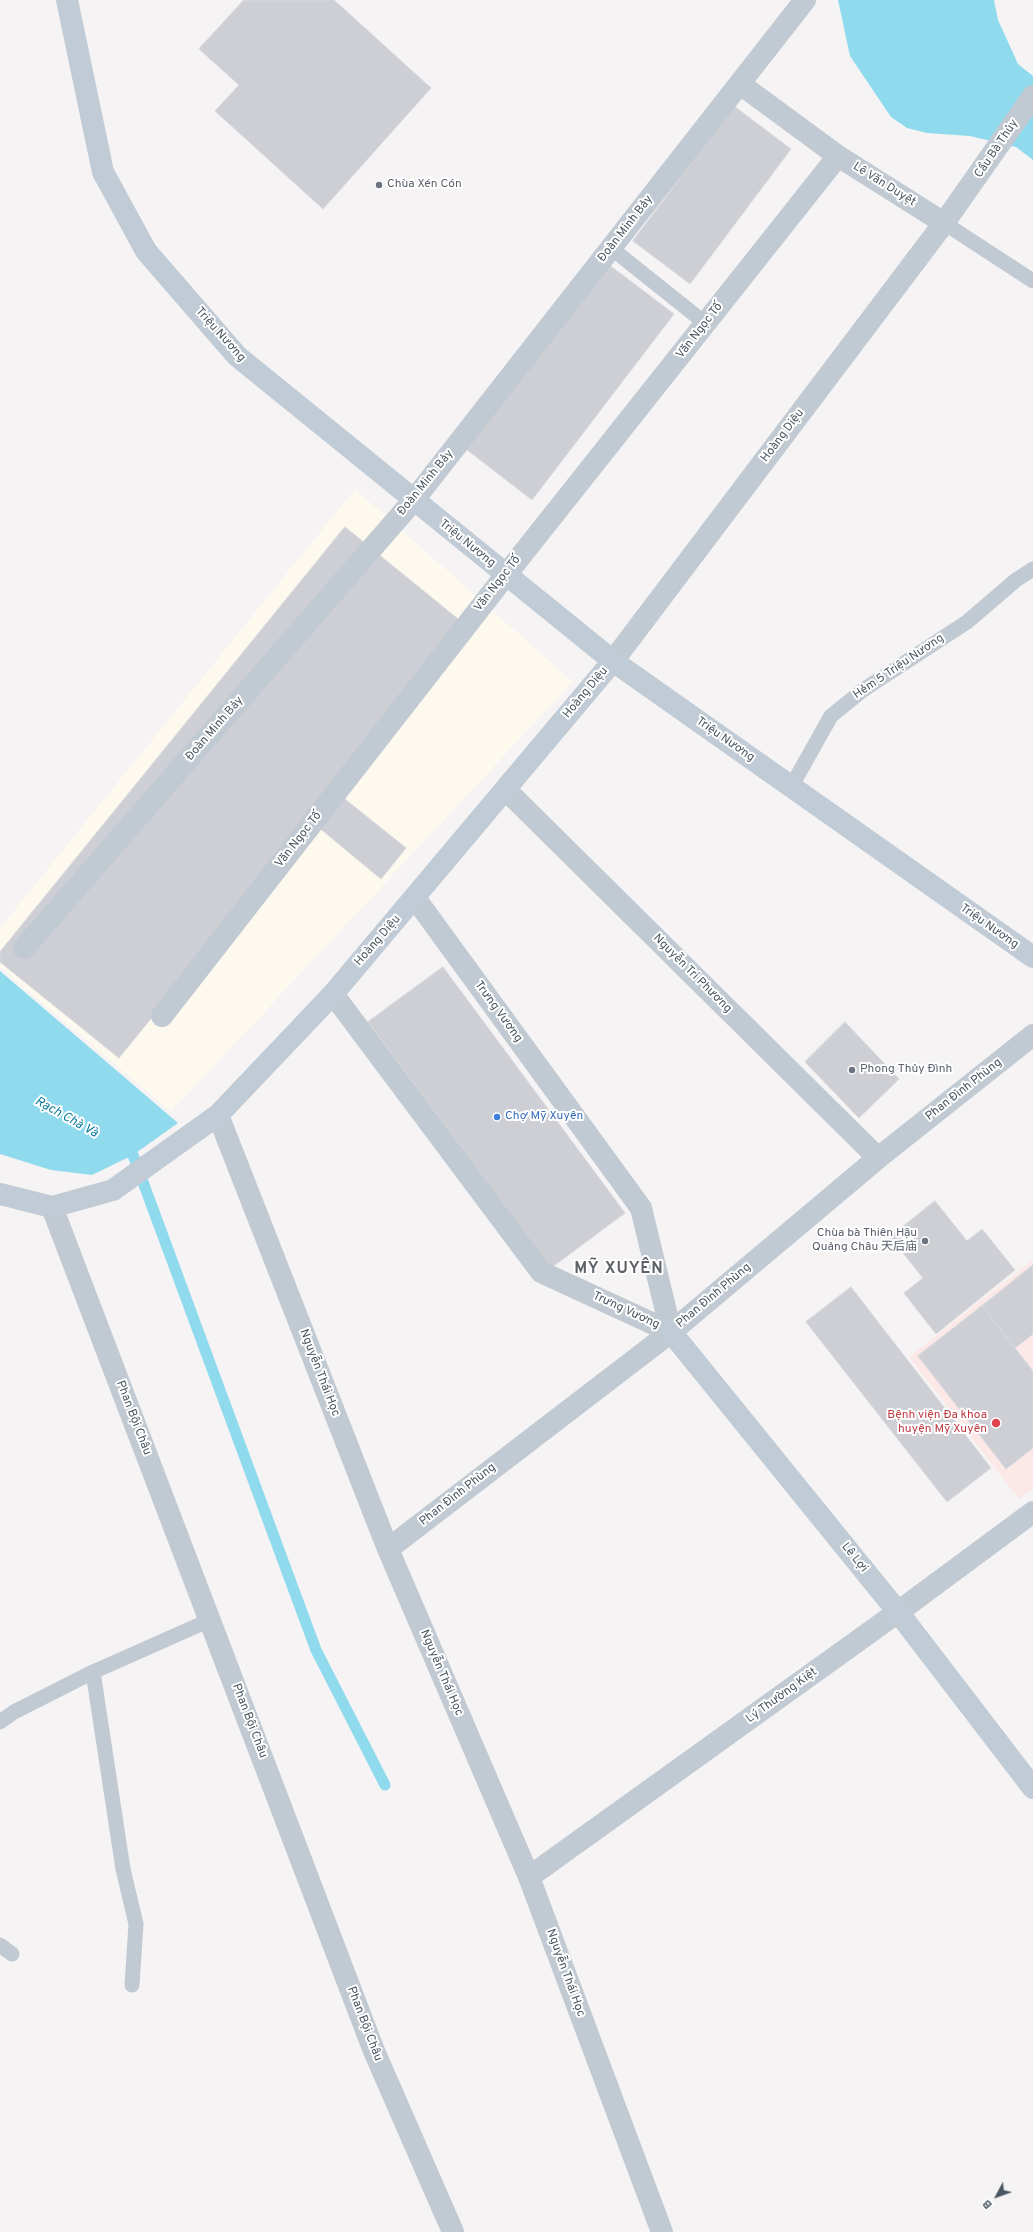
<!DOCTYPE html>
<html>
<head>
<meta charset="utf-8">
<style>
	body { margin:0 }
	#map { position:relative; width:1033px; height:2232px; overflow:hidden; background:#f5f3f3; font-family:Overpass,sans-serif }
	canvas { display:block }
	.north { position:absolute; left:977px; top:2176px; width:40px; height:40px; -webkit-text-stroke:3px #fff; paint-order:stroke; rotate:229deg; font-size:11px; font-weight:700; line-height:16px; text-align:center; color:#4a5661 }
	.north::after { content:''; display:block; margin:auto; width:14px; height:18px; background:#4a5661; clip-path:polygon(50% 0,100% 100%,50% 72%,0 100%) }
</style>
</head>
<body>
<div id="map">
<canvas width="1033" height="2232"></canvas>
<div class="north">B</div>
</div>
<script>
const g = document.querySelector('canvas').getContext('2d');
g.lineJoin = 'round';
function fillPath(path, color) {
  g.fillStyle = color;
  g.fill(path, 'evenodd');
}
function strokePath(path, color, width, dash) {
  g.strokeStyle = color;
  g.lineWidth = width;
  g.lineCap = dash ? 'butt' : 'round';
  g.setLineDash(dash || []);
  g.stroke(path);
}
function label(font, color, halo, rows, align = 'center') {
  g.font = font + ' Overpass,"Noto Sans SC",sans-serif';
  g.lineWidth = 4;
  g.setLineDash([]);
  g.textBaseline = 'middle';
  g.strokeStyle = halo;
  g.fillStyle = color;
  for (const [text, x, y, turn = 0] of rows) {
    g.save();
    g.translate(x, y);
    g.rotate((+turn || 0) * Math.PI / 180);
    g.textAlign = isNaN(turn) ? turn : align;
    if (halo) g.strokeText(text, 0, 0);
    g.fillText(text, 0, 0);
    g.restore();
  }
}
fillPath(new Path2D(`
	M355,489L573,682L171,1112L0,967V928Z`), '#fdf9ef');
fillPath(new Path2D(`
	M1033,1260V1489L1019,1499L909,1357Z`), '#fce8e6');
fillPath(new Path2D(`
	M838,0H994L998,20L1018,64L1033,76V160L1016,147L970,136L927,133L907,128L891,117L850,56Z
	M0,971L178,1123L133,1155L92,1175L51,1170L0,1154Z`), '#90daee');
strokePath(new Path2D(`
	M120,1147L133,1155L316,1650L385,1785`), '#90daee', 11);
const building = new Path2D(`
	M244,0H334L431,88L323,209L215,111L239,85L199,49Z
	M734,106L791,149L690,284L633,241Z
	M608,264L674,314L532,500L466,449Z
	M345,527L474,632L341,796L406,848L381,879L311,821L119,1058L0,962V952Z
	M443,967L625,1213L551,1268L368,1022Z
	M845,1022L899,1079L859,1118L805,1062Z
	M935,1201L967,1241L982,1229L1015,1270L936,1334L904,1293L923,1278L890,1237Z
	M1033,1265V1334L1015,1348L982,1306Z
	M851,1287L991,1468L947,1502L806,1322Z
	M982,1306L1033,1371V1448L1006,1469L918,1356Z`);
fillPath(building, '#cdcfd5');
strokePath(building, '#d7d9de', 1);
strokePath(new Path2D(`
	M944,223L1033,281
	M611,248L705,323
	M791,787L831,716L863,690L967,622L1016,580L1033,569
	M93,1672L123,1869L136,1924L132,1985
	M0,1722L14,1712L93,1672L210,1620
	M0,1945L12,1954`), '#c1cad2', 15);
strokePath(new Path2D(`
	M740,84L838,156L944,223
	M613,661L944,223L1033,96
	M506,790L878,1158
	M415,898L641,1208L671,1332
	M24,948L413,501L805,0
	M333,994L541,1272L671,1332
	M162,1016L505,576L838,156
	M218,1115L388,1549L529,1877L662,2232
	M52,1207L374,2051L453,2232
	M388,1549L671,1332L878,1158L1033,1035
	M529,1877L898,1612L1033,1512`), '#c1cad2', 22);
strokePath(new Path2D(`
	M67,0L103,172L146,251L237,356L613,661L1033,957
	M0,1194L52,1207L113,1190L218,1115L333,994L613,661
	M671,1332L898,1612L1033,1788`), '#c1cbd6', 22);
for (const [x, y, r, color] of [
	[379,185,4,"#6b7280"],
	[852,1070,4,"#6b7280"],
	[497,1117,4,"#3f7fe0"],
	[925,1241,4,"#6b7280"],
	[996,1423,5,"#e0444e"]
]) {
  const dot = new Path2D();
  dot.arc(x, y, r, 0, 2 * Math.PI);
  g.fillStyle = color;
  g.fill(dot);
  strokePath(dot, '#fff', 1.5);
}
label('12px', '#4a5661', '#fff', [
	["Cầu Bà Thủy",997,149,-56],
	["Lê Văn Duyệt",884,185,32],
	["Đoàn Minh Bảy",626,229,-52],
	["Văn Ngọc Tố",700,331,-52],
	["Triệu Nương",220,335,48],
	["Hoàng Diệu",783,436,-53],
	["Đoàn Minh Bảy",426,483,-51],
	["Triệu Nương",467,544,39],
	["Văn Ngọc Tố",498,584,-52],
	["Hẻm 5 Triệu Nương",899,667,-34],
	["Hoàng Diệu",586,693,-50],
	["Đoàn Minh Bảy",215,729,-49],
	["Triệu Nương",725,740,35],
	["Văn Ngọc Tố",299,840,-52],
	["Triệu Nương",989,927,35],
	["Hoàng Diệu",378,941,-49],
	["Nguyễn Tri Phương",692,974,45],
	["Trưng Vương",498,1012,54],
	["Phan Đình Phùng",964,1090,-38],
	["Phan Đình Phùng",714,1296,-40],
	["Trưng Vương",626,1311,25],
	["Nguyễn Thái Học",319,1373,69],
	["Phan Bội Châu",133,1418,69],
	["Phan Đình Phùng",458,1495,-38],
	["Lê Lợi",854,1558,51],
	["Nguyễn Thái Học",441,1673,67],
	["Lý Thường Kiệt",782,1696,-36],
	["Phan Bội Châu",249,1721,69],
	["Nguyễn Thái Học",565,1973,70],
	["Phan Bội Châu",364,2024,69]
]);
label('12px', '#5b616d', '#fff', [
	["Chùa Xén Cón",387,185],
	["Phong Thủy Đình",860,1070],
	["Chùa bà Thiên Hậu",917,1234,"right"],
	["Quảng Châu 天后庙",917,1248,"right"]
], 'left');
label('12px', '#366cbe', '#fff', [
	["Chợ Mỹ Xuyên",505,1117]
], 'left');
label('12px', '#be3a42', '#fff', [
	["Bệnh viện Đa khoa",987,1416],
	["huyện Mỹ Xuyên",987,1430]
], 'right');
label('italic 13px', '#0c7c9b', '#fff', [
	["Rạch Chà Và",66,1118,29]
]);
g.letterSpacing = '1px';
label('bold 16px', '#5f6368', '#fff', [
	["MỸ XUYÊN",619,1270]
]);
g.letterSpacing = '0px';
</script>
</body>
</html>
